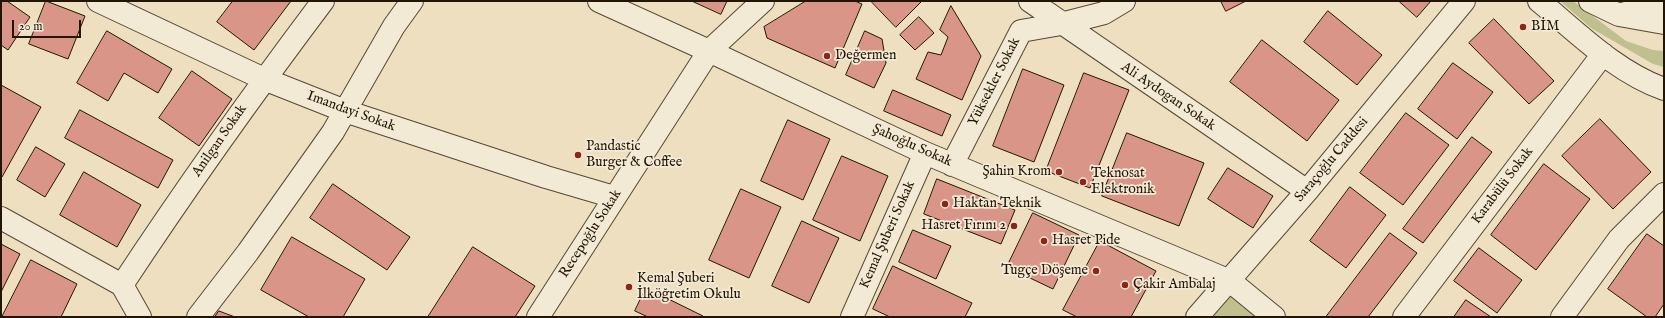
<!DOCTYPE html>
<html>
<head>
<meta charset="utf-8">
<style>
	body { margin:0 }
	#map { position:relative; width:1665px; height:318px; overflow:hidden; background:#eddfc0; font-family:"IM FELL English",serif }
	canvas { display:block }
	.frame { position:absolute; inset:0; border:2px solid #231504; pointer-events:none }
	.scale { position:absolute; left:12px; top:20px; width:69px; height:18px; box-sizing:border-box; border:2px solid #231504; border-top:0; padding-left:5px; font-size:12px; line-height:14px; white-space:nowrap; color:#231504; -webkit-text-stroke:3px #f3ead6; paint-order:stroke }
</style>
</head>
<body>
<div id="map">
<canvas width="1665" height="318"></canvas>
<div class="frame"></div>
<div class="scale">20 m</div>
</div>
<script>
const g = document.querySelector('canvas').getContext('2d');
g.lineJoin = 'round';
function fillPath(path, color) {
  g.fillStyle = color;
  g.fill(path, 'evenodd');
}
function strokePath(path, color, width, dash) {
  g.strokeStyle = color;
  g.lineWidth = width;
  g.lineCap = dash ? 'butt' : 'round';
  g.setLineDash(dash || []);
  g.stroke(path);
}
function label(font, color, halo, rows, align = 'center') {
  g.font = font + ' "IM FELL English",serif';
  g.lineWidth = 3.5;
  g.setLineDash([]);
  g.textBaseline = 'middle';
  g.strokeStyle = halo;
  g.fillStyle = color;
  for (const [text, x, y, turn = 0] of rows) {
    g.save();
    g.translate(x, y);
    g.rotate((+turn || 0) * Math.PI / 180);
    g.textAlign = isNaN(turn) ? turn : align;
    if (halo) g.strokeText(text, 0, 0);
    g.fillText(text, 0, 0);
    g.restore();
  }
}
fillPath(new Path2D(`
	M1560,1H1573L1626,41L1653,50L1664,51V67L1653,64L1591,28Z
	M1231,287L1267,317H1204Z`), '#bfc08e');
const building = new Path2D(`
	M1,1H7L30,17L8,50L1,45Z
	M46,1L85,16L68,59L29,44Z
	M233,1H291L254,50L217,22Z
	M692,1H727L721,14Z
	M806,1H855L862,4L835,68L767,38L764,27Z
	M871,1H922L896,27Z
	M1221,1H1246L1226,11Z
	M1399,1H1431L1417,17Z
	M951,6L981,56L962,100L916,79L928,52L941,55L948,37L940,30Z
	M1328,11L1382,55L1357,85L1304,42Z
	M919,17L934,33L915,50L900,35Z
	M1494,19L1554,81L1529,104L1469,43Z
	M107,31L172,69L158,93L124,73L108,101L77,83Z
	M865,31L882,39L886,63L874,88L846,75Z
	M1262,40L1339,100L1307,141L1230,82Z
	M1453,63L1493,92L1457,139L1418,109Z
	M1023,69L1064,85L1034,162L993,146Z
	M192,71L232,99L199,146L159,118Z
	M1084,73L1129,90L1090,188L1046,171Z
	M1,85L41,107L2,177H1Z
	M893,90L951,115L942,136L884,111Z
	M80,110L173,160L158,188L65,138Z
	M1406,113L1449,145L1403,205L1360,173Z
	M1600,119L1651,172L1613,209L1562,156Z
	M788,120L830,139L803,200L761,181Z
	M1127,133L1204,163L1179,226L1102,196Z
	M1472,137L1492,152L1423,243L1403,229Z
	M36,147L65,164L45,197L17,180Z
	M842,156L888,176L860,241L813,220Z
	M1544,164L1590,199L1536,270L1491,235Z
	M1228,168L1273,196L1253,228L1208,199Z
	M84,172L141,205L117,247L60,215Z
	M937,179L1015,210L1001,244L924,214Z
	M333,184L410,237L387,270L310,218Z
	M1350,187L1386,215L1346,268L1310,241Z
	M741,189L781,207L749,278L709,260Z
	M1033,213L1079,235L1053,289L1007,267Z
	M802,221L839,238L809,303L772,286Z
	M913,230L951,246L936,279L899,262Z
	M1390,233L1417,253L1368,317H1326Z
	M1647,234L1664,246V304L1655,317H1647L1608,289Z
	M292,237L365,279L343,317H309L261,290Z
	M1100,241L1156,271L1131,317H1077L1063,310Z
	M1,244L20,254L1,292Z
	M473,247L535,286L515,317H428Z
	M1479,248L1522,280L1497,313L1454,281Z
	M31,260L77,284L61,317H2Z
	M893,266L972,303L965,317H890L873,309Z
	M646,288L703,316V317H648L635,311Z
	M1466,300L1491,317H1454Z
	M219,311L235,317H215Z`);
fillPath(building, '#d99688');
strokePath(building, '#231504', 1);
const minor = new Path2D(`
	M98,1L264,79L345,111L546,177L614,197
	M599,1L709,51L925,153L1230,281L1274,317
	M1030,1L1307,191
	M1539,1C1578,33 1616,72 1664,89
	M1590,1L1619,15L1664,23
	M1623,14L1661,1
	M952,165L1021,31L1061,24L1104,13L1124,1
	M1,218L122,285L140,317
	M122,285C186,188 253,94 323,1
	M198,317L248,252L333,132L394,26L412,1
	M538,317L709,51L763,1
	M852,317L925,153
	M1197,317L1307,191L1464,1
	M1404,317L1603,54
	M1562,317L1619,239L1664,194`);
strokePath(minor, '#564833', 24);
strokePath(minor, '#f3ead6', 22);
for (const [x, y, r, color] of [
	[1523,27,4,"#8f2418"],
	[827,56,4,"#8f2418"],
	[578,155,4,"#8f2418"],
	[1059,172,4,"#8f2418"],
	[1083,182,4,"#8f2418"],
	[945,204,4,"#8f2418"],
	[1014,226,4,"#8f2418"],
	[1044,241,4,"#8f2418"],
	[1096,271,4,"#8f2418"],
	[1125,285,4,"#8f2418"],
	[629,287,4,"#8f2418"]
]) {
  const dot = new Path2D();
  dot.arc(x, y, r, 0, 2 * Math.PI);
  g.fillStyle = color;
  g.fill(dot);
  strokePath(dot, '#f3ead6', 1.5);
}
label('14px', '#231504', '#f3ead6', [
	["BİM",1531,27],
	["Değermen",835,56],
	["Pandastic",586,147],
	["Burger & Coffee",586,163],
	["Şahin Krom",1051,172,"right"],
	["Teknosat",1091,174],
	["Elektronik",1091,190],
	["Haktan Teknik",953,204],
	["Hasret Fırını 2",1006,226,"right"],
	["Hasret Pide",1052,241],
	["Tugçe Döşeme",1088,271,"right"],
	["Kemal Şuberi",637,279],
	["İlköğretim Okulu",637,295],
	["Çakir Ambalaj",1133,285]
], 'left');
label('14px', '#231504', '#f3ead6', [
	["Yüksekler Sokak",995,82,-63],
	["Ali Aydogan Sokak",1168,97,34],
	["Imandayi Sokak",351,112,20],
	["Anilgan Sokak",220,141,-55],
	["Şahoğlu Sokak",912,146,24],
	["Saraçoğlu Caddesi",1332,160,-50],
	["Karabülü Sokak",1503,186,-53],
	["Recepoğlu Sokak",591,234,-57],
	["Kemal Şuberi Sokak",888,235,-66]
]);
</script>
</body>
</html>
